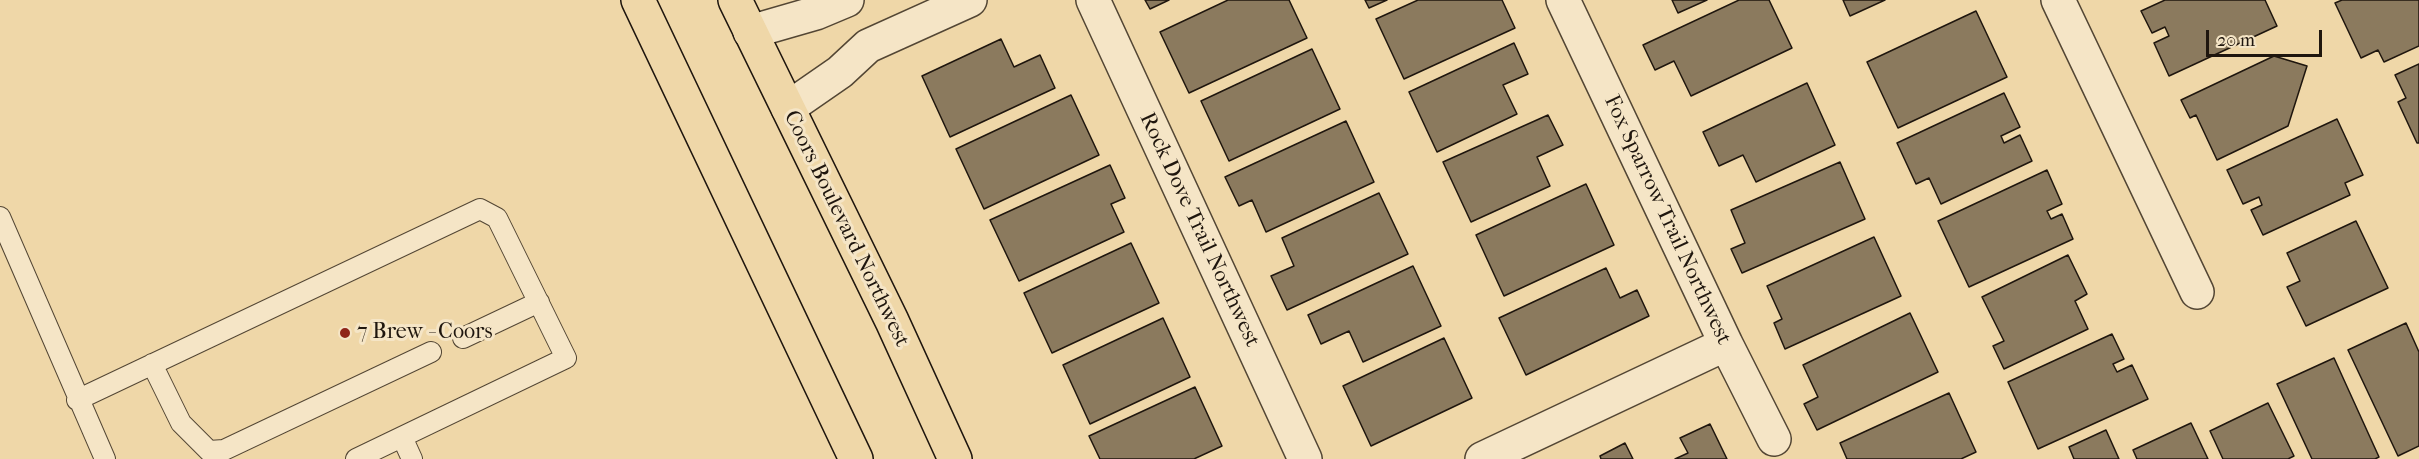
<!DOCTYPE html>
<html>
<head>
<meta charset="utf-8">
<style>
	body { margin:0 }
	#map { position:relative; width:2419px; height:459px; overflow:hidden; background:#efd7a8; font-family:"IM FELL French Canon",serif }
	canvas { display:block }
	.scale { position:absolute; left:2206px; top:30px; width:116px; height:27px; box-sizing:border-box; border:3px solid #1f160e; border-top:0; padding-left:8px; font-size:18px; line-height:21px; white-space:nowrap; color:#1f160e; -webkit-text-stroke:4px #f5e5c6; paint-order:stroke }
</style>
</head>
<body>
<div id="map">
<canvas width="2419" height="459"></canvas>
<div class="scale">20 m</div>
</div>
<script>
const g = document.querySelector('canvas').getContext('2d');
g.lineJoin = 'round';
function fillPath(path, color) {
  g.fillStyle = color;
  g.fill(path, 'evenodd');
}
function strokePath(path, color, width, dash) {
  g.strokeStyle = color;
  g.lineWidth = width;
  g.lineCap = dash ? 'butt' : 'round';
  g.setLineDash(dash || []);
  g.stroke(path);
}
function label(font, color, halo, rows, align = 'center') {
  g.font = font + ' "IM FELL French Canon",serif';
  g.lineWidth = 6;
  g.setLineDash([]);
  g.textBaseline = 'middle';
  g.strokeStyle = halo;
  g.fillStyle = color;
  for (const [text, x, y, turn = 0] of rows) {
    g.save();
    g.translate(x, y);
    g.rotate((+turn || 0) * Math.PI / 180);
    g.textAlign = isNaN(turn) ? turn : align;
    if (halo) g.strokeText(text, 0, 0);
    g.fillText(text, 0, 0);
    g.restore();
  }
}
const building = new Path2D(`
	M1145,0H1169L1150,9Z
	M1228,0H1289L1307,38L1189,93L1160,32Z
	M1365,0H1387L1369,8Z
	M1418,0H1502L1515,28L1404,79L1376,19Z
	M1672,0H1707L1678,13Z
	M1739,0H1769L1792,48L1691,96L1674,61L1655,70L1643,45Z
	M1843,0H1885L1850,16Z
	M2165,0H2265L2277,26L2169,76L2154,43L2169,36L2165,27L2152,33L2141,11Z
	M2342,0H2419V46L2384,62L2378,50L2361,58L2335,3Z
	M1976,11L2007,77L1898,128L1867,62Z
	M1001,39L1014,67L1040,55L1055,88L950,137L922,76Z
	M1514,43L1528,74L1503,85L1517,114L1437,152L1409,92Z
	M1312,49L1340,109L1229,161L1201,101Z
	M2274,56L2307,66L2288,126L2217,160L2196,115L2190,118L2181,100Z
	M2419,64V143H2417L2398,102L2406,98L2395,75Z
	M1807,83L1835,145L1756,182L1743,155L1719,166L1703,132Z
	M2004,93L2020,127L2001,136L2004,143L2020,135L2032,161L1941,204L1929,178L1916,184L1897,143Z
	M1071,95L1099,155L984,209L956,149Z
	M1548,115L1563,145L1537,157L1550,186L1471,222L1443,162Z
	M2337,119L2363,175L2345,183L2350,195L2263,235L2251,210L2262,205L2259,197L2243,204L2227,170Z
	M1346,121L1374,182L1266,232L1252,200L1239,206L1225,177Z
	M1840,162L1865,219L1742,273L1731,249L1745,243L1731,210Z
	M1110,165L1125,198L1111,204L1124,232L1019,281L990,220Z
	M2047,170L2062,204L2047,211L2051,219L2062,214L2073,239L1969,287L1938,221Z
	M1586,184L1614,245L1504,296L1476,235Z
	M1379,193L1408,254L1287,310L1271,276L1294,266L1282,238Z
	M2356,221L2388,288L2306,326L2287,287L2300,281L2287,253Z
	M1874,237L1901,296L1785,349L1774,323L1782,319L1767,286Z
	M1131,243L1159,303L1052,353L1024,293Z
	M2068,255L2087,294L2075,301L2088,329L2004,369L1993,346L2004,341L1982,297Z
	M1413,266L1441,326L1363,362L1349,331L1321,344L1308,315Z
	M1606,268L1620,298L1637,290L1649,316L1526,375L1499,318Z
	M1910,313L1938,372L1817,430L1804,404L1818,397L1803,365Z
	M1163,318L1190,377L1090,424L1063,365Z
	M2406,323L2419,352V446L2398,456L2348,350Z
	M2112,334L2124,359L2113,364L2117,372L2132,365L2148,399L2038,449L2008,382Z
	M1444,338L1472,398L1371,446L1343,386Z
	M2334,358L2379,457L2375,459H2312L2277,384Z
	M1195,387L1222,446L1194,459H1100L1089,436Z
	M1949,393L1976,452L1961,459H1847L1840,443Z
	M2268,403L2294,456L2288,459H2223L2210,431Z
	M2191,423L2208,459H2137L2133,450Z
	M1710,424L1727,459H1675L1688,453L1680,438Z
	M2106,430L2119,459H2074L2069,447Z
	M1625,443L1633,459H1601L1600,456Z`);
fillPath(building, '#8b7a5e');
strokePath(building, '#1f160e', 1.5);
const lane = new Path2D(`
	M0,217L105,459
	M463,338L539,302
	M152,364L181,423L209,451L224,450L431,352
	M77,400L480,209L497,218L566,358L356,459
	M402,437L412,459`);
const street = new Path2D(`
	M1093,0L1305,459
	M1563,0L1726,344L1774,439
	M2058,0L2197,292
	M750,32L816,13L847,0
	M788,108L840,72L868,46L970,0
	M1482,459L1726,344`);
const primary = new Path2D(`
	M638,0L856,459
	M735,0L892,321L955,459`);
strokePath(lane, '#534634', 22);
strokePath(street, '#534634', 36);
strokePath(primary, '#1f160e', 36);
strokePath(lane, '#f5e5c6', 20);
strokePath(street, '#f5e5c6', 33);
strokePath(primary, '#efd7a8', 33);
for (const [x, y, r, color] of [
	[345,333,6,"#8f2418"]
]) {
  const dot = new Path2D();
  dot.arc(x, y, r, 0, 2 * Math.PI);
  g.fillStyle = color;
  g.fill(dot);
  strokePath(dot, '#f5e5c6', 2);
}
label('22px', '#1f160e', '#f5e5c6', [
	["Fox Sparrow Trail Northwest",1667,220,65],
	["Coors Boulevard Northwest",846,229,64],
	["Rock Dove Trail Northwest",1199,230,65]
]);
label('22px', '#1f160e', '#f5e5c6', [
	["7 Brew - Coors",357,333]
], 'left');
</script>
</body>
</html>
